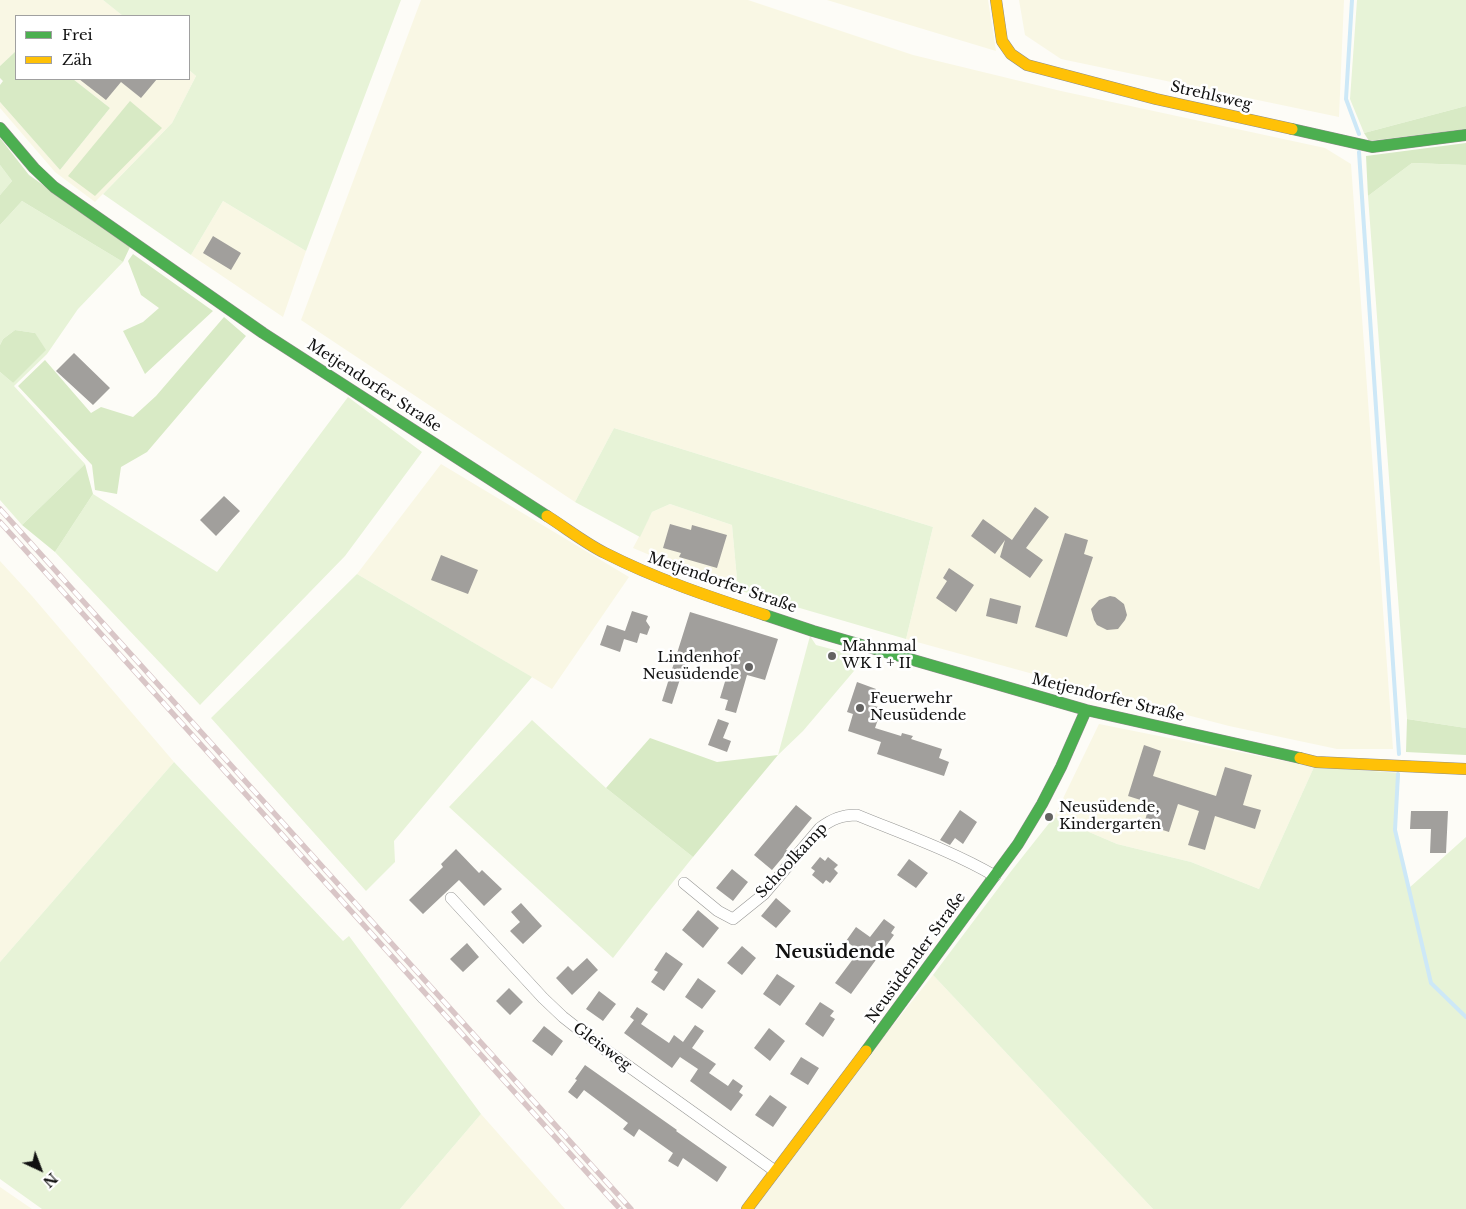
<!DOCTYPE html>
<html>
<head>
<meta charset="utf-8">
<style>
	body { margin:0 }
	#map { position:relative; width:1466px; height:1209px; overflow:hidden; background:#fdfcf7; font-family:"Libre Baskerville",serif }
	canvas { display:block }
	.legend { position:absolute; left:15px; top:15px; width:175px; height:65px; box-sizing:border-box; background:#fff; border:1px solid #a0a0a0; margin:0; padding:6px 9px; list-style:none; font-size:15px; color:#111 }
	.legend li { display:flex; align-items:center; gap:10px; height:25px }
	.legend b { width:25px; border:1px solid #a0a0a0 }
	.north { position:absolute; left:15px; top:1144px; width:50px; height:50px; -webkit-text-stroke:4px #fff; paint-order:stroke; rotate:137deg; font-size:14px; font-weight:700; line-height:20px; text-align:center; color:#111 }
	.north::after { content:''; display:block; margin:auto; width:18px; height:22px; background:#111; clip-path:polygon(50% 0,100% 100%,50% 72%,0 100%) }
</style>
</head>
<body>
<div id="map">
<canvas width="1466" height="1209"></canvas>
<ul class="legend">
<li><b style="height:6px;background:#4caf50"></b>Frei</li>
<li><b style="height:6px;background:#ffc107"></b>Zäh</li>
</ul>
<div class="north">N</div>
</div>
<script>
const g = document.querySelector('canvas').getContext('2d');
g.lineJoin = 'round';
function fillPath(path, color) {
  g.fillStyle = color;
  g.fill(path, 'evenodd');
}
function strokePath(path, color, width, dash) {
  g.strokeStyle = color;
  g.lineWidth = width;
  g.lineCap = dash ? 'butt' : 'round';
  g.setLineDash(dash || []);
  g.stroke(path);
}
function label(font, color, halo, rows, align = 'center') {
  g.font = font + ' "Libre Baskerville",serif';
  g.lineWidth = 5;
  g.setLineDash([]);
  g.textBaseline = 'middle';
  g.strokeStyle = halo;
  g.fillStyle = color;
  for (const [text, x, y, turn = 0] of rows) {
    g.save();
    g.translate(x, y);
    g.rotate((+turn || 0) * Math.PI / 180);
    g.textAlign = isNaN(turn) ? turn : align;
    if (halo) g.strokeText(text, 0, 0);
    g.fillText(text, 0, 0);
    g.restore();
  }
}
fillPath(new Path2D(`
	M0,0H103L123,16H16V51L0,66Z
	M421,0H748L913,55L1061,91L1325,148L1351,164L1393,749H1337L1229,726L1084,688L906,639L933,527L614,428L575,502L301,320Z
	M827,0H988L996,51Z
	M1019,0H1344L1339,117L1061,59L1025,35Z
	M189,70L196,76L172,123L95,202L55,172L0,108V102L60,170L110,108L73,79H189Z
	M223,201L306,251L283,317L191,255Z
	M441,464L629,577L552,689L357,574Z
	M670,504L732,525L738,590L664,561L633,548L652,512Z
	M0,561L32,596L174,762L0,962Z
	M1099,724L1314,767L1259,889L1191,862L1117,844L1054,817Z
	M933,975L1153,1209H754L750,1204Z
	M481,1114L565,1209H400Z
	M0,1187L32,1209H0Z`), '#f9f7e4');
fillPath(new Path2D(`
	M103,0H401L306,251L223,201L191,255L103,194L172,123L196,76L189,70V16H123Z
	M1357,0H1466V106L1364,133L1350,99Z
	M1412,163L1466,165V728L1407,719L1368,196Z
	M0,165L12,181L0,195Z
	M22,201L123,262L78,309L47,354L14,386L85,464L22,525L0,500V372L13,383L35,333L15,330L3,339L0,345V225Z
	M348,397L422,452L345,556L200,705L55,552L93,494L217,572Z
	M614,428L933,527L906,639L738,590L732,525L670,504L652,512L640,537L575,502Z
	M357,574L532,677L394,841L395,862L366,891L211,718Z
	M810,636L816,645L865,658L803,731L778,755Z
	M532,720L606,788L693,857L652,908L613,958L449,807Z
	M174,762L343,941L349,936L481,1114L400,1209H42L0,1179V962Z
	M1314,767L1400,773L1395,830L1409,888L1466,837V1209H1153L933,975L1012,870L1054,817L1117,844L1191,862L1259,889Z`), '#e7f3d7');
fillPath(new Path2D(`
	M16,51V79H73L110,108L60,170L0,102V85L3,81L0,78V66Z
	M130,101L162,128L95,196L68,176Z
	M1466,106V129L1369,141L1364,133Z
	M0,138L29,175L130,247L123,262L22,201L0,225V195L12,181L0,165Z
	M1466,143V165L1412,163L1368,196L1366,156Z
	M133,254L213,311L145,374L123,331L143,322L159,308L141,295L128,261Z
	M224,317L246,336L147,452L121,467L117,494L95,490L92,465L18,386L45,360L91,413L101,407L133,417L156,396Z
	M15,330L35,333L46,350L13,383L0,372V345L3,339Z
	M85,464L93,494L55,552L22,525Z
	M1407,719L1466,728V755L1406,752Z
	M650,738L717,762L778,755L693,857L606,788Z`), '#d8eac5');
strokePath(new Path2D(`
	M1352,0L1346,99L1359,134
	M1359,152L1399,754
	M1398,774L1395,830L1431,983L1466,1017`), '#cde8f7', 4);
fillPath(new Path2D(`
	M79,79H157L141,98L121,82L106,100Z
	M213,236L241,253L231,270L203,253Z
	M74,353L110,388L93,405L56,371Z
	M224,496L240,511L216,536L200,520Z
	M1035,507L1049,517L1026,548L1043,560L1030,578L1000,557L1005,540L995,554L971,536L983,519L1012,540Z
	M670,524L691,530L692,525L727,535L717,568L679,557L681,553L663,548Z
	M1065,533L1088,540L1084,554L1093,557L1067,637L1035,627Z
	M441,555L478,570L468,594L431,580Z
	M949,568L974,585L956,612L936,598L947,581L943,578Z
	M1110,596L1115,597L1124,604L1127,615L1125,620L1118,629L1107,630L1097,625L1094,620L1091,609L1099,600Z
	M990,598L1021,606L1017,624L986,616Z
	M632,611L648,616L646,621L650,627L647,635L640,633L637,643L624,639L620,652L600,645L607,625L625,631Z
	M690,612L778,639L765,680L747,675L736,713L725,710L728,700L720,698L731,662L705,654L704,656L689,651L672,704L662,701Z
	M857,682L876,689L871,705L882,708L875,728L901,736L902,733L913,736L911,739L942,749L939,758L949,762L944,776L877,754L881,742L848,731L853,714L847,712Z
	M718,719L729,723L723,738L731,741L727,752L708,745Z
	M1144,745L1161,751L1153,776L1216,796L1225,767L1252,775L1243,805L1261,810L1255,829L1215,816L1205,850L1188,845L1199,811L1178,804L1169,832L1144,824L1150,803L1128,796Z
	M796,805L812,818L786,850L788,851L772,870L754,855Z
	M960,810L977,822L963,844L955,838L950,845L940,840Z
	M1411,811H1448L1446,853H1430L1431,829H1410Z
	M456,849L479,873L482,870L502,889L484,906L459,880L423,914L409,900L443,867L441,864Z
	M820,857L825,861L828,857L838,865L834,869L838,873L830,883L826,880L823,884L812,875L815,871L811,868Z
	M909,859L928,873L916,888L897,875Z
	M732,869L748,882L733,901L716,888Z
	M776,898L791,911L776,928L761,916Z
	M521,903L542,926L523,944L510,931L520,922L511,912Z
	M698,910L719,928L703,948L682,930Z
	M884,919L895,927L891,933L894,935L851,994L835,983L859,951L846,941L856,927L870,937Z
	M467,943L479,957L463,972L450,959Z
	M742,946L756,958L742,975L727,963Z
	M666,952L683,964L664,991L651,982L658,972L654,970Z
	M587,958L598,970L572,995L556,978L568,966L573,971Z
	M777,974L795,986L780,1006L763,994Z
	M698,978L716,991L702,1009L685,997Z
	M509,988L523,1002L510,1015L496,1001Z
	M599,991L616,1004L603,1021L586,1009Z
	M820,1002L834,1011L830,1016L835,1019L823,1037L805,1024Z
	M637,1007L648,1014L641,1024L669,1043L674,1035L683,1042L695,1025L704,1031L692,1048L716,1064L709,1073L728,1086L733,1079L743,1086L739,1092L743,1095L731,1111L690,1081L698,1069L680,1057L672,1068L624,1033L634,1020L630,1017Z
	M544,1026L563,1041L552,1056L532,1041Z
	M769,1028L785,1041L770,1061L754,1048Z
	M801,1057L819,1068L808,1085L790,1074Z
	M585,1065L677,1130L676,1131L727,1167L717,1182L683,1158L678,1167L668,1161L673,1153L639,1129L634,1137L623,1129L628,1123L584,1090L577,1099L568,1092L577,1080L575,1079Z
	M770,1095L787,1107L773,1127L755,1115Z`), '#a19f9c');
const street = new Path2D(`
	M684,883L718,911L733,919L764,894L820,828C832,819 842,815 857,815C903,834 952,851 995,876
	M451,898L543,998L563,1017L596,1043L775,1171`);
const fast = new Path2D(`
	M0,128L34,168L54,187L263,333L547,516
	M1292,129L1372,147L1466,135
	M765,615L813,631L1086,710L1300,758
	M866,1051L1018,844L1042,804L1061,767L1086,710`);
const slow = new Path2D(`
	M996,0L1002,41L1011,54L1027,65L1156,99L1292,129
	M547,516C566,528 585,543 605,553C656,579 710,597 765,615
	M1300,758L1316,762L1466,769
	M747,1209L866,1051`);
strokePath(street, '#979795', 12);
strokePath(fast, '#8e8d8b', 12);
strokePath(slow, '#8e8d8b', 12);
strokePath(street, '#fffffe', 11);
strokePath(fast, '#4caf50', 11);
strokePath(slow, '#ffc107', 11);
const rail = new Path2D(`
	M0,509L631,1209
	M0,522L620,1209`);
strokePath(rail, '#d9c6c7', 5.5);
strokePath(rail, '#fff', 4, [11]);
for (const [x, y, r, color] of [
	[832,656,5,"#646362"],
	[749,667,5,"#646362"],
	[860,708,5,"#646362"],
	[1049,817,5,"#646362"]
]) {
  const dot = new Path2D();
  dot.arc(x, y, r, 0, 2 * Math.PI);
  g.fillStyle = color;
  g.fill(dot);
  strokePath(dot, '#fff', 2);
}
label('15px', '#111', '#fff', [
	["Strehlsweg",1211,96,13],
	["Metjendorfer Straße",374,386,33],
	["Metjendorfer Straße",722,583,19],
	["Metjendorfer Straße",1108,698,14],
	["Schoolkamp",792,861,-47],
	["Neusüdender Straße",916,958,-54],
	["Gleisweg",602,1047,37]
]);
label('15px', '#111', '#fff', [
	["Mahnmal",842,647],
	["WK I + II",842,664],
	["Lindenhof",739,658,"right"],
	["Neusüdende",739,675,"right"],
	["Feuerwehr",870,699],
	["Neusüdende",870,716],
	["Neusüdende,",1059,808],
	["Kindergarten",1059,825]
], 'left');
label('bold 18px', '#111', '#fff', [
	["Neusüdende",835,953]
]);
</script>
</body>
</html>
